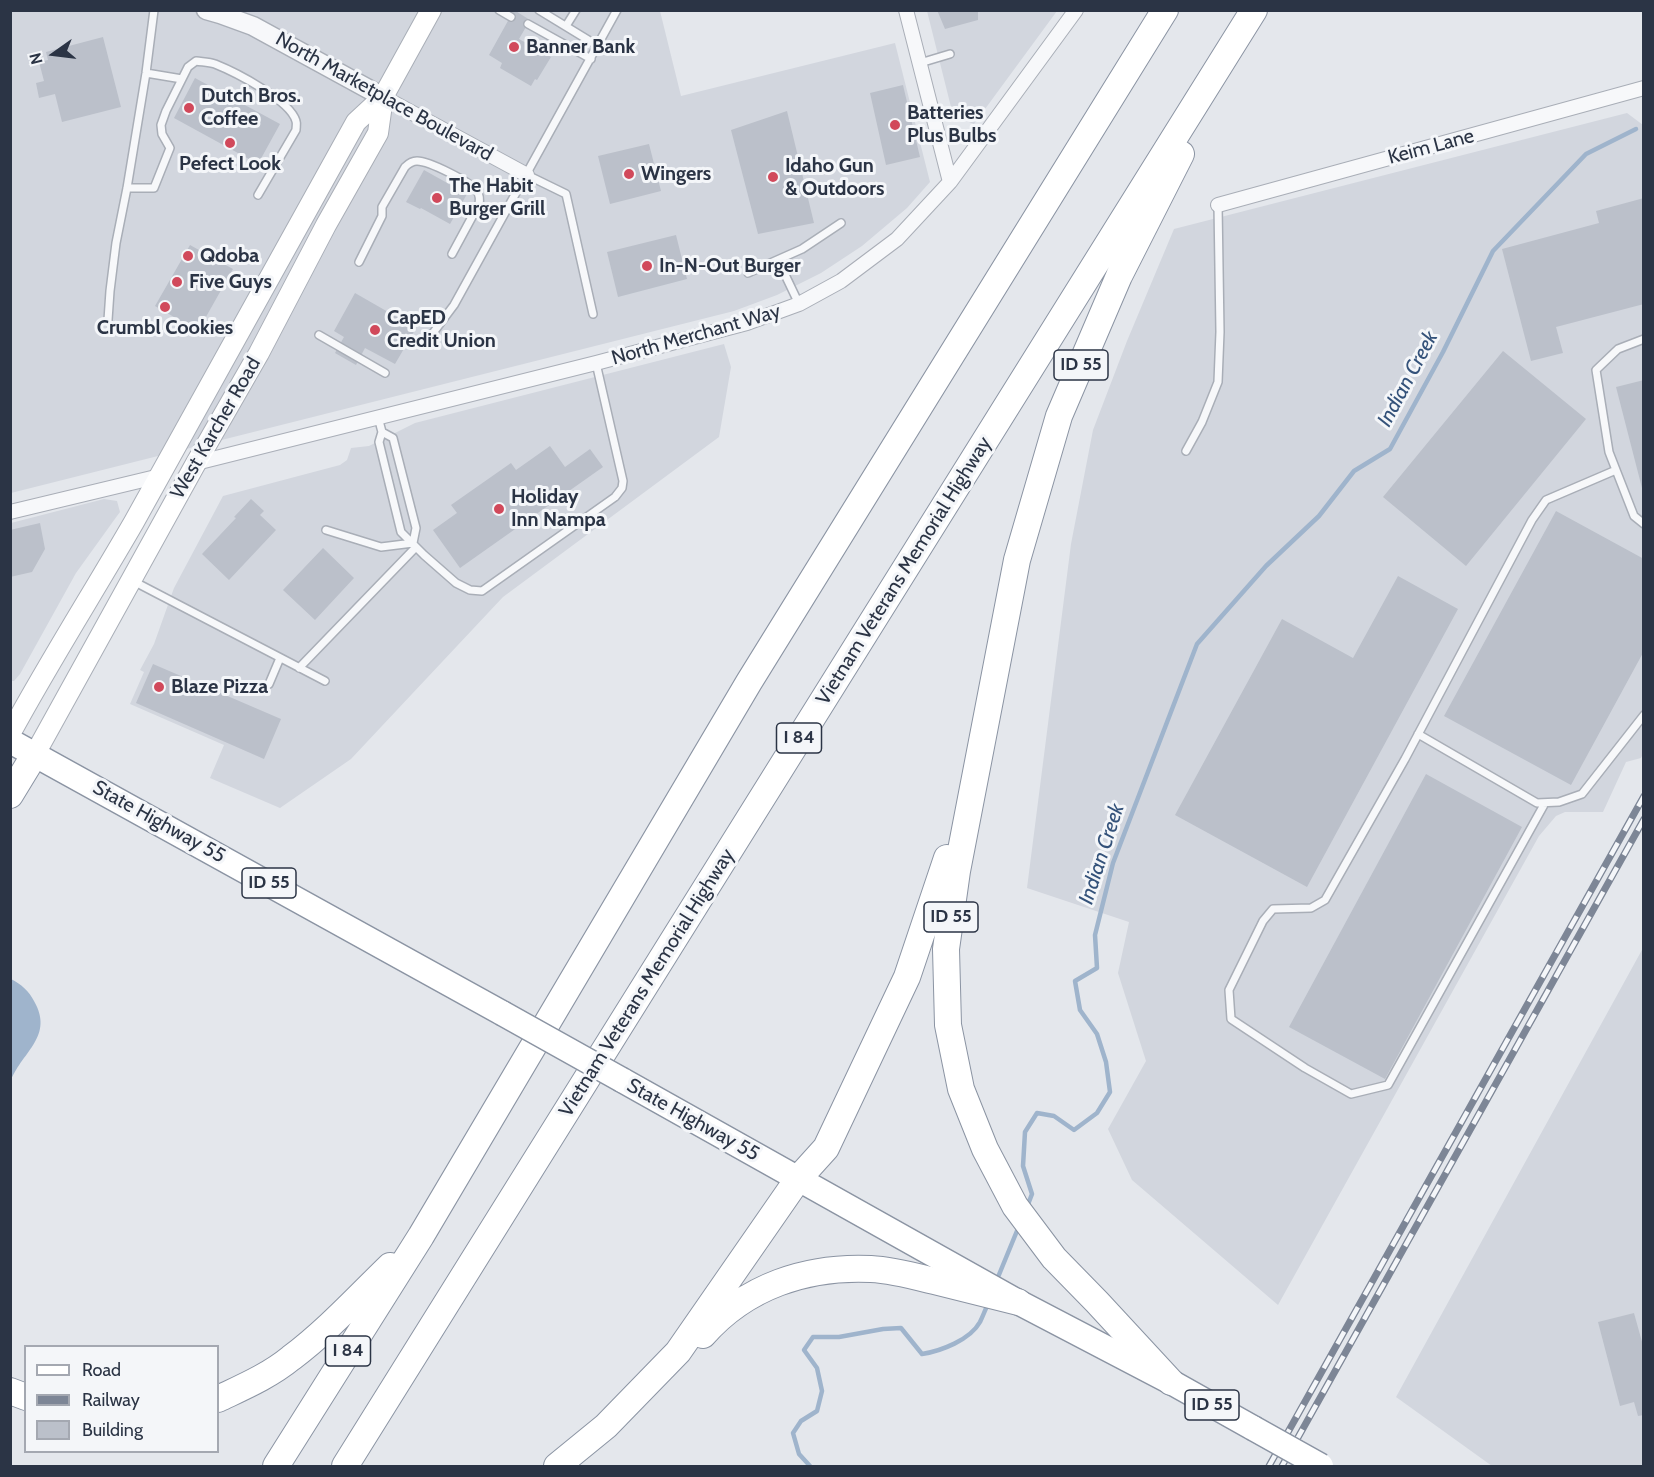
<!DOCTYPE html>
<html>
<head>
<meta charset="utf-8">
<style>
	body { margin:0 }
	#map { position:relative; width:1654px; height:1477px; overflow:hidden; background:#e4e7ec; font-family:Cabin,sans-serif }
	canvas { display:block }
	.frame { position:absolute; inset:0; border:12px solid #2b3445; pointer-events:none }
	.legend { position:absolute; left:24px; top:1345px; width:195px; height:108px; box-sizing:border-box; background:#f4f6f9; border:2px solid #a4a8b1; margin:0; padding:8px 10px; list-style:none; font-size:18px; color:#2b3445 }
	.legend li { display:flex; align-items:center; gap:12px; height:30px }
	.legend b { width:30px; border:2px solid #a4a8b1 }
	.north { position:absolute; left:24px; top:24px; width:60px; height:60px; -webkit-text-stroke:4px #f4f6f9; paint-order:stroke; rotate:256deg; font-size:16px; font-weight:700; line-height:24px; text-align:center; color:#2b3445 }
	.north::after { content:''; display:block; margin:auto; width:21px; height:27px; background:#2b3445; clip-path:polygon(50% 0,100% 100%,50% 72%,0 100%) }
</style>
</head>
<body>
<div id="map">
<canvas width="1654" height="1477"></canvas>
<div class="frame"></div>
<ul class="legend">
<li><b style="height:8px;background:#fff"></b>Road</li>
<li><b style="height:8px;background:#7d8696"></b>Railway</li>
<li><b style="height:16px;background:#bbc0ca"></b>Building</li>
</ul>
<div class="north">N</div>
</div>
<script>
const g = document.querySelector('canvas').getContext('2d');
g.lineJoin = 'round';
function fillPath(path, color) {
  g.fillStyle = color;
  g.fill(path, 'evenodd');
}
function strokePath(path, color, width, dash) {
  g.strokeStyle = color;
  g.lineWidth = width;
  g.lineCap = dash ? 'butt' : 'round';
  g.setLineDash(dash || []);
  g.stroke(path);
}
function label(font, color, halo, rows, align = 'center') {
  g.font = font + ' Cabin,sans-serif';
  g.lineWidth = 6;
  g.setLineDash([]);
  g.textBaseline = 'middle';
  g.strokeStyle = halo;
  g.fillStyle = color;
  for (const [text, x, y, turn = 0] of rows) {
    g.save();
    g.translate(x, y);
    g.rotate((+turn || 0) * Math.PI / 180);
    g.textAlign = isNaN(turn) ? turn : align;
    if (halo) g.strokeText(text, 0, 0);
    g.fillText(text, 0, 0);
    g.restore();
  }
}
fillPath(new Path2D(`
	M11,11H660L681,96L895,43L930,182L907,208L862,246L821,273L777,295L734,311L11,493Z
	M927,11H1057L974,124L959,118L952,111Z
	M1627,113L1643,125V754L1641,758L1626,762L1603,812H1565L1556,816L1539,836L1278,1305L1132,1180L1108,1129L1146,1061L1118,973L1129,922L1027,888L1071,544L1093,430L1127,341L1174,229Z
	M724,344L731,367L719,437L503,597L351,759L280,808L210,778L224,745L130,704L144,672L140,670L154,644L174,588L223,496L340,465L347,460L351,448L369,446L415,423Z
	M104,499L117,501L120,512L117,516L76,573L20,674L14,681H11V523Z
	M1643,948V1466H1492L1396,1397Z`), '#d2d6de');
fillPath(new Path2D(`
	M11,979C21,984 29,991 34,1001C54,1036 23,1051 11,1080Z`), '#9fb4cc');
strokePath(new Path2D(`
	M1027,1207L1032,1194L1023,1166L1025,1132L1037,1113L1054,1116L1074,1130L1097,1113L1110,1092L1106,1062L1097,1034L1080,1010L1075,981L1097,968L1095,935L1113,863L1197,644L1266,566L1319,516L1354,471L1390,449L1443,352L1493,251L1586,154L1636,129
	M996,1282L1019,1226
	M810,1466L799,1454L793,1433L801,1421L817,1411L822,1391L817,1368L804,1350L813,1337H839L883,1329L901,1328L922,1354C941,1351 970,1340 980,1322C983,1316 985,1310 988,1304`), '#9fb4cc', 4.5);
fillPath(new Path2D(`
	M514,10L530,20L519,39L551,57L537,80L535,79L531,86L500,68L502,63L489,55Z
	M937,10H978V20L945,29Z
	M103,37L121,107L62,122L55,94L39,98L36,83L44,81L39,62L48,60L46,52Z
	M195,78L280,124L258,164L174,118Z
	M903,85L920,157L886,165L870,93Z
	M787,111L814,223L758,234L731,130Z
	M649,144L661,191L610,204L598,156Z
	M424,170L467,194L450,224L421,208L420,209L406,202Z
	M1644,198V304L1556,327L1563,353L1531,361L1502,249L1599,223L1596,211Z
	M676,235L687,279L618,297L607,252Z
	M190,245L233,269L198,331L155,306Z
	M355,293L416,328L395,364L365,348L356,365L335,353L344,337L334,331Z
	M1503,351L1586,419L1466,566L1383,497Z
	M1644,380V492H1643L1616,387Z
	M550,446L565,467L590,449L603,467L460,568L433,530L457,513L451,505L511,463L516,470Z
	M251,499L264,511L260,515L276,530L229,580L202,554L236,518L234,517Z
	M1556,511L1644,559V651L1571,785L1444,716Z
	M40,523L45,549L32,572L10,577V530Z
	M323,548L354,578L315,620L283,590Z
	M1398,576L1458,609L1307,887L1175,815L1282,619L1353,658Z
	M153,664L281,719L264,759L136,703Z
	M1426,774L1522,827L1385,1079L1289,1027Z
	M1634,1313L1644,1349V1415L1638,1416L1634,1402L1620,1406L1598,1322Z`), '#bbc0ca');
const service = new Path2D(`
	M499,10L511,17
	M539,10L598,46
	M528,24L591,59
	M566,26L576,10
	M920,63L950,54
	M146,73L182,79
	M527,175L566,194L593,314
	M127,188H154L170,148L162,134L161,125L166,111L188,67L196,61C202,62 209,62 215,64C235,72 290,100 296,121C297,124 296,127 296,130L258,195
	M778,260L799,304
	M359,262L382,216V207L405,167C409,163 412,161 417,161C429,161 471,182 477,191C480,196 480,199 479,204L452,254
	M748,273L802,249L841,223
	M108,320L110,291L116,243L127,188L146,73L154,10
	M433,333L454,305L617,10
	M319,335L385,373
	M1644,339L1618,349L1596,370L1609,452L1634,516L1644,524
	M378,417L382,432L379,442L401,532L424,555L456,583L470,590L482,591L615,497L622,488L623,481L596,363
	M382,432L393,438L416,528L413,543
	M1186,451L1202,422L1218,382L1220,332L1218,205
	M326,530L381,547L413,543
	M133,581L325,681
	M299,668L416,547
	M269,684L280,658
	M1418,734L1537,803L1559,802L1582,794L1644,715
	M1545,803L1388,1085L1351,1094L1305,1068L1231,1019L1229,990L1263,921L1273,909L1311,908L1325,900L1405,759L1532,520L1546,500L1616,470`);
const minor = new Path2D(`
	M906,10L950,182
	M383,97L527,175
	M1218,205L1644,88
	M196,463L596,363L747,323L799,304L841,281L897,239L950,182L1076,10
	M10,512L160,476`);
const tertiary = new Path2D(`
	M206,10L220,14L253,26L383,97`);
const secondary = new Path2D(`
	M10,734C49,662 93,593 134,522C209,389 281,255 356,122L383,97L431,10
	M35,754L196,463L259,353L326,225L378,133L383,97`);
const trunk = new Path2D(`
	M10,741L502,1013
	M622,1080L1018,1302L1171,1382L1253,1428`);
const motorway = new Path2D(`
	M10,795L35,754
	M703,1335C746,1286 807,1266 871,1269C892,1270 914,1276 934,1281C962,1288 990,1295 1018,1302
	M1171,1382L1097,1302L1054,1258L1015,1206L985,1149L961,1089L948,1025L946,949L957,871L1017,560L1059,416L1119,276L1181,154
	M10,1391L26,1397
	M218,1399C243,1387 269,1376 291,1358C327,1331 358,1297 390,1266
	M276,1466L421,1236L749,682L1165,10
	M345,1466L1254,10
	M557,1466L606,1426L678,1352L798,1179L826,1148L907,977L947,858`);
strokePath(service, '#a9aeb7', 10);
strokePath(minor, '#a9aeb7', 16);
strokePath(tertiary, '#a9aeb7', 21);
strokePath(secondary, '#a9aeb7', 22);
strokePath(trunk, '#8b94a3', 27);
strokePath(motorway, '#8b94a3', 28);
strokePath(service, '#f7f8fa', 7);
strokePath(minor, '#f7f8fa', 14);
strokePath(tertiary, '#f7f8fa', 18);
strokePath(secondary, '#fff', 20);
strokePath(trunk, '#fff', 24);
strokePath(motorway, '#fff', 26);
const rail = new Path2D(`
	M1269,1466L1644,796
	M1282,1466L1644,819`);
strokePath(rail, '#7d8696', 7);
strokePath(rail, '#f4f6f9', 4.5, [14]);
const trunkBridge = new Path2D(`
	M502,1013L622,1080
	M1253,1428L1321,1466`);
strokePath(trunkBridge, '#8b94a3', 27, []);
strokePath(trunkBridge, '#fff', 24);
for (const [x, y, r, color] of [
	[514,47,6,"#d1495b"],
	[189,108,6,"#d1495b"],
	[895,125,6,"#d1495b"],
	[230,143,6,"#d1495b"],
	[629,174,6,"#d1495b"],
	[773,177,6,"#d1495b"],
	[437,198,6,"#d1495b"],
	[188,256,6,"#d1495b"],
	[647,266,6,"#d1495b"],
	[177,282,6,"#d1495b"],
	[165,307,6,"#d1495b"],
	[375,330,6,"#d1495b"],
	[499,509,6,"#d1495b"],
	[159,687,6,"#d1495b"]
]) {
  const dot = new Path2D();
  dot.arc(x, y, r, 0, 2 * Math.PI);
  g.fillStyle = color;
  g.fill(dot);
  strokePath(dot, '#f4f6f9', 2);
}
for (const [x, y, w] of [
	[1081,365,54],
	[799,738,45],
	[269,883,54],
	[951,917,54],
	[348,1351,45],
	[1212,1405,54]
]) {
  const box = new Path2D();
  box.roundRect(x - w / 2, y - 15, w, 30, 4.5);
  g.fillStyle = '#f4f6f9';
  g.fill(box);
  strokePath(box, '#2b3445', 1.5);
}
label('bold 18px', '#2b3445', null, [
	["ID 55",1081,365],
	["I 84",799,738],
	["ID 55",269,883],
	["ID 55",951,917],
	["I 84",348,1351],
	["ID 55",1212,1405]
]);
label('bold 20px', '#2b3445', '#f4f6f9', [
	["Banner Bank",526,47],
	["Dutch Bros.",201,96],
	["Coffee",201,119],
	["Batteries",907,113],
	["Plus Bulbs",907,136],
	["Pefect Look",230,164,"center"],
	["Idaho Gun",785,166],
	["& Outdoors",785,189],
	["Wingers",641,174],
	["The Habit",449,186],
	["Burger Grill",449,209],
	["Qdoba",200,256],
	["In-N-Out Burger",659,266],
	["Five Guys",189,282],
	["CapED",387,318],
	["Credit Union",387,341],
	["Crumbl Cookies",165,328,"center"],
	["Holiday",511,497],
	["Inn Nampa",511,520],
	["Blaze Pizza",171,687]
], 'left');
label('20px', '#2b3445', '#f4f6f9', [
	["North Marketplace Boulevard",384,97,29],
	["Keim Lane",1431,147,-15],
	["North Merchant Way",696,335,-16],
	["West Karcher Road",216,428,-60],
	["Vietnam Veterans Memorial Highway",904,571,-58],
	["State Highway 55",159,822,29],
	["Vietnam Veterans Memorial Highway",647,983,-58],
	["State Highway 55",693,1120,29]
]);
label('italic 21px', '#34527a', '#f4f6f9', [
	["Indian Creek",1408,379,-62],
	["Indian Creek",1102,854,-72]
]);
</script>
</body>
</html>
